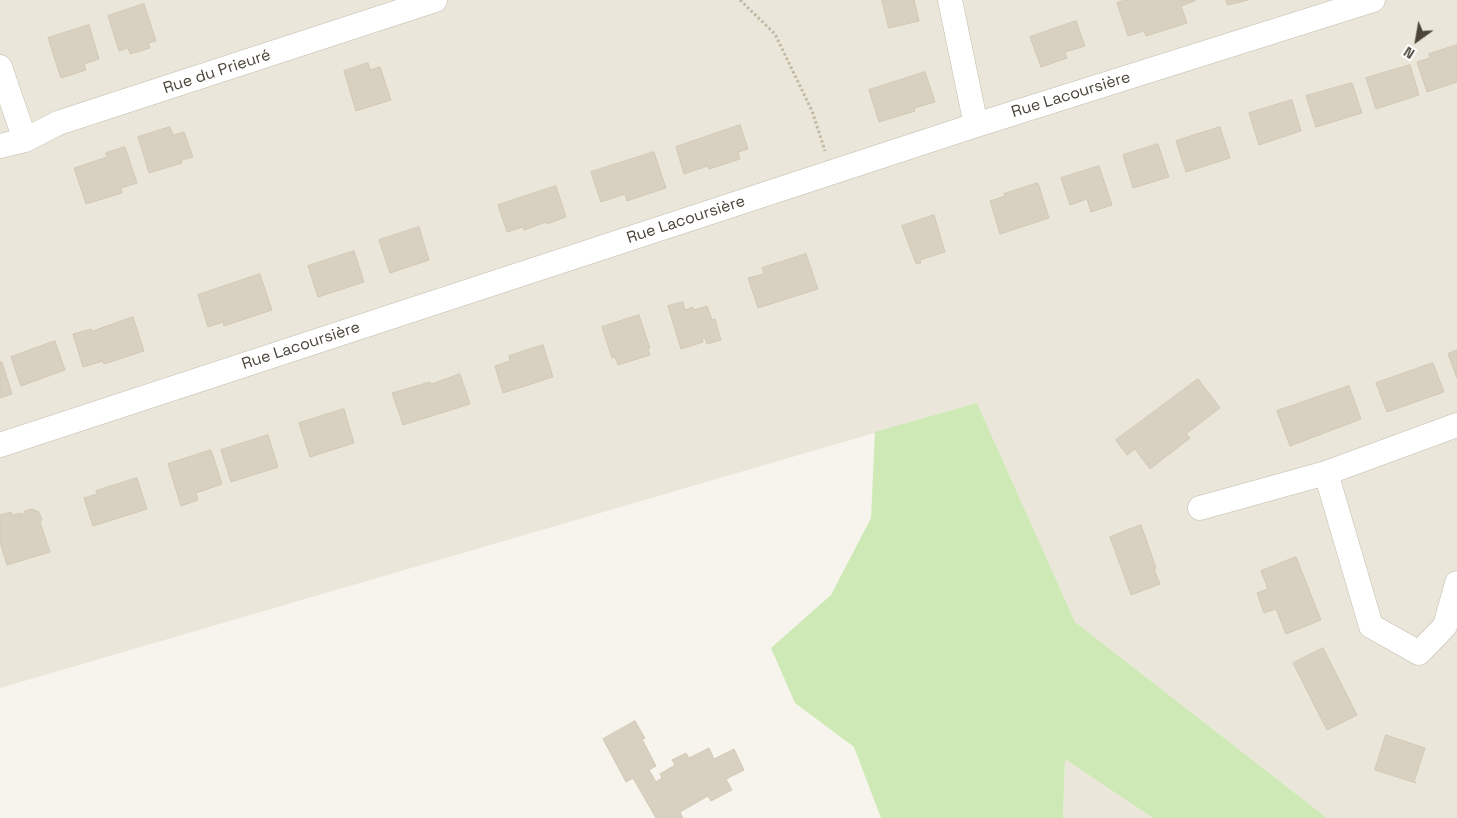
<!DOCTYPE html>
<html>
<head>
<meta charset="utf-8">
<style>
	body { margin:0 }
	#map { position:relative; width:1457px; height:818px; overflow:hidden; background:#f6f4ec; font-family:"Space Grotesk",sans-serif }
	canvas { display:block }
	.north { position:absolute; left:1392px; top:15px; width:50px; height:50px; -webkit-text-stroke:4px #fff; paint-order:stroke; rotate:212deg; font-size:14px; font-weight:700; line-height:20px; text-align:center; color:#4b4539 }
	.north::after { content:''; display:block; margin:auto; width:18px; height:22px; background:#4b4539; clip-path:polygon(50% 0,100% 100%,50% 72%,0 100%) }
</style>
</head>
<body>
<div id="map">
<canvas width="1457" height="818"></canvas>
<div class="north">N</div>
</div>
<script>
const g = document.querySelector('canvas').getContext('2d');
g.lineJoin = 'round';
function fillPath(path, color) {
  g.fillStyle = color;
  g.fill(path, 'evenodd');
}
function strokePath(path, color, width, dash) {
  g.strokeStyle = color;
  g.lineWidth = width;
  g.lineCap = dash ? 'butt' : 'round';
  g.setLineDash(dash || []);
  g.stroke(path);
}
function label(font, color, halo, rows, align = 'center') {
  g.font = font + ' "Space Grotesk",sans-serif';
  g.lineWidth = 4.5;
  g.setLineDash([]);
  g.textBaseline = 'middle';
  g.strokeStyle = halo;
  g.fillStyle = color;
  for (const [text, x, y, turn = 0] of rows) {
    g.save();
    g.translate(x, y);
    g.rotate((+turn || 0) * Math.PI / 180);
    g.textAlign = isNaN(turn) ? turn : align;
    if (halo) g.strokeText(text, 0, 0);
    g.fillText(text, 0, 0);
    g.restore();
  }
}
fillPath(new Path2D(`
	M0,0H1457V818H1327L1075,622L977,403L0,688Z
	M1065,759L1153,818H1063Z`), '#eae6da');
fillPath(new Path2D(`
	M977,403L1075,622L1327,818H1153L1065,759L1063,818H881L854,747L795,703L771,648L831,595L871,518L875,432Z`), '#cee9b6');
const building = new Path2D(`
	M882,0H914L919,21L889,28Z
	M1125,0H1195V1L1181,6L1187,23L1146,36L1144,31L1128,36L1117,3Z
	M1226,0H1248L1228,5Z
	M144,4L156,41L148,43L150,48L130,54L128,48L119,51L108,16Z
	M1076,21L1085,46L1065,52L1067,58L1041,67L1030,37Z
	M89,25L99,59L84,64L86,70L61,78L48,38Z
	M1457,45V82L1427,92L1417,62L1430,58L1429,54Z
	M368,63L370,70L380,67L391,100L356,111L344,71Z
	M1410,65L1419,95L1376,109L1366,78Z
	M925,72L935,102L914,108L915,111L879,122L869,90Z
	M1352,83L1362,113L1316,127L1306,96Z
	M1292,100L1301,131L1259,145L1249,113Z
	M740,125L748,149L738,152L740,159L709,169L708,166L684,174L676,147Z
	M170,127L173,135L184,132L193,157L181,160L182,163L149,173L138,137Z
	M1220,127L1230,158L1186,172L1176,141Z
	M1158,144L1169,177L1133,188L1123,155Z
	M125,147L137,183L121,188L122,193L86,204L74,168L107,157L106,153Z
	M654,152L666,188L627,201L625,194L601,202L591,172Z
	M1099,166L1112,205L1091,212L1087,199L1070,205L1061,178Z
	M1038,183L1049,218L1000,234L990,201L1005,196L1004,194Z
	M556,186L566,217L547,224L546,222L524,230L523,227L507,232L498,205Z
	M934,215L945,252L920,260L921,263L916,264L902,226Z
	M419,227L429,260L390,273L379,240Z
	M354,251L364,282L318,297L308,266Z
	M806,254L818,289L758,308L748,278L764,274L762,268Z
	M260,274L272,310L224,326L223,322L208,327L198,295Z
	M683,302L685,310L693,307L694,310L707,306L712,320L715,319L721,340L707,344L705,338L702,339L703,342L681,349L668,306Z
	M639,315L650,348L648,349L650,355L618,365L615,357L612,358L602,327Z
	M133,317L144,351L104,364L103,361L83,367L73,334L91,329L92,331Z
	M55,341L65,370L21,386L11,357Z
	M543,345L553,377L503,393L495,366L510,361L509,356Z
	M1457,350V378L1448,354Z
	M2,362L12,394L0,398V363Z
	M1433,363L1444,392L1387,412L1376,383Z
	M460,374L470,404L403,425L392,393L430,382L431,384Z
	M1198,379L1220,408L1186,434L1190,438L1150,469L1135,449L1127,455L1116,440Z
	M1349,386L1361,419L1290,446L1277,411Z
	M344,409L354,443L310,457L299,423Z
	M268,435L278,467L231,482L221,450Z
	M211,450L222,484L196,493L198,500L181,506L168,464Z
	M137,478L147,509L93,526L84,498L97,494L96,491Z
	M32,509L39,512L42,520L40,522L50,552L7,565L0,542V515L11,512L13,515L21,513L22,516L25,511Z
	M1141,525L1156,568L1154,569L1160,584L1131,595L1110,537Z
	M1296,557L1321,620L1286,634L1276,609L1264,613L1257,593L1268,589L1261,571Z
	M1323,648L1357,715L1327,730L1293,663Z
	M635,721L645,738L642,739L656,766L649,770L656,782L662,778L660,774L675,765L672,760L686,753L689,758L709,748L714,759L734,749L744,770L726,779L732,790L711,801L708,796L680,812L683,818H656L633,778L626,782L603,739Z
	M1386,735L1425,748L1414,782L1416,783L1375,770Z`);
fillPath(building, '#d8d0c1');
strokePath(building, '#d3c9b4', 1);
const minor = new Path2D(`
	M950,0L976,125
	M0,67L25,140
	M0,146L25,140L58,123L435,0
	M0,445L976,125L1373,0
	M1326,473L1371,626L1419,653L1445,626L1457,583
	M1200,508L1326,473L1457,425`);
strokePath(minor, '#c2bcae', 25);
strokePath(new Path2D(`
	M740,0L775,34L812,111L825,151`), '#c3b9a0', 3, [2.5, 2.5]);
strokePath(minor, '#fff', 24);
label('16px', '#4b4539', '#fff', [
	["Rue du Prieuré",217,72,-18],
	["Rue Lacoursière",1071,95,-17],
	["Rue Lacoursière",686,220,-18],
	["Rue Lacoursière",301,346,-18]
]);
</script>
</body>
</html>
